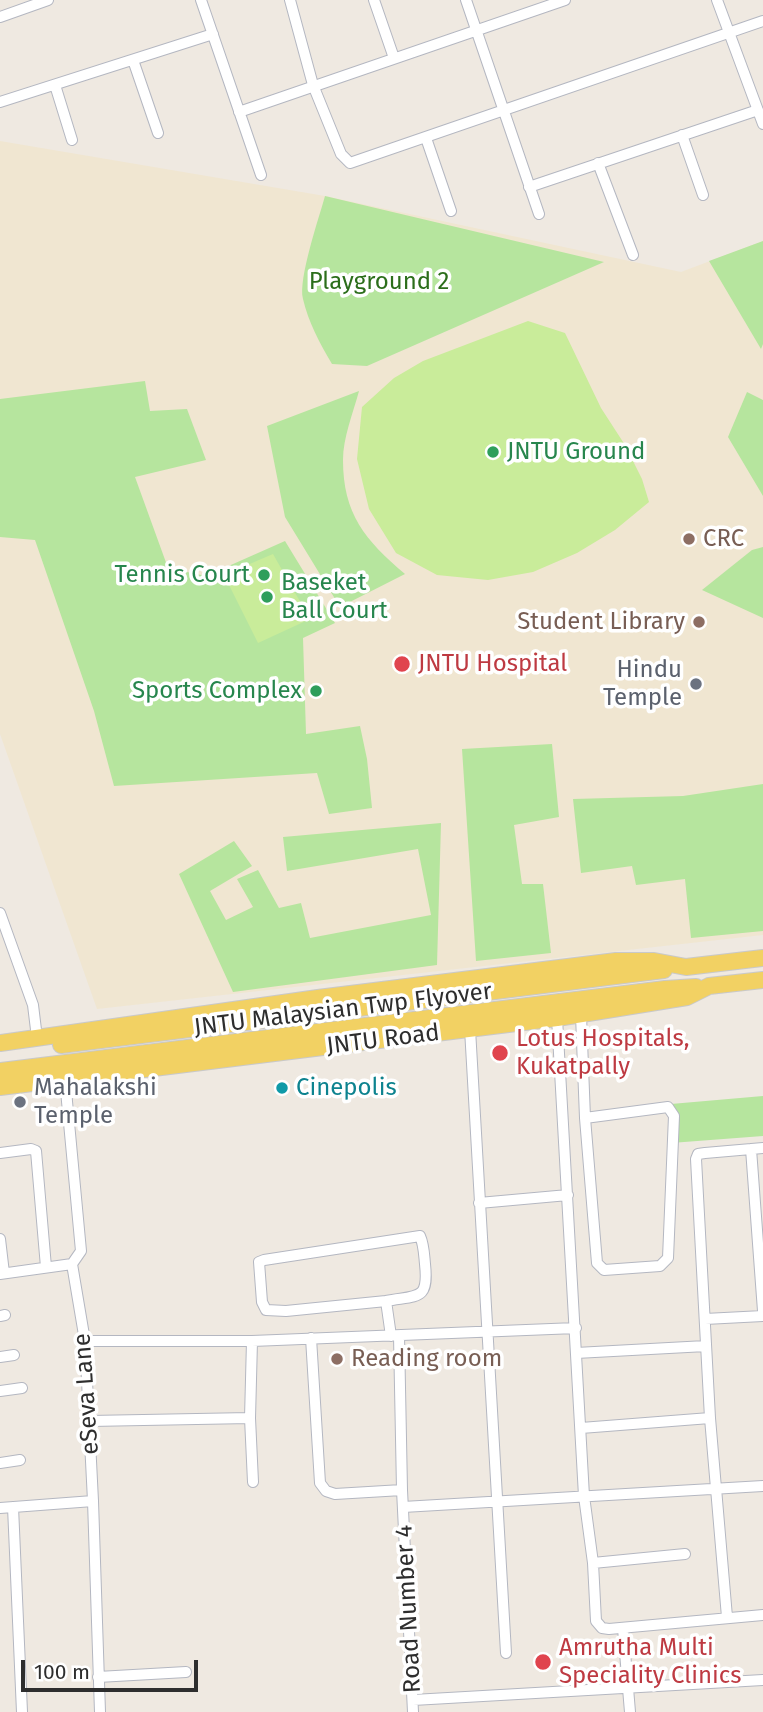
<!DOCTYPE html>
<html>
<head>
<meta charset="utf-8">
<style>
	body { margin:0 }
	#map { position:relative; width:763px; height:1712px; overflow:hidden; background:#efe9e1; font-family:"Fira Sans",sans-serif }
	canvas { display:block }
	.scale { position:absolute; left:21px; top:1660px; width:177px; height:32px; box-sizing:border-box; border:4px solid #2e2e2e; border-top:0; padding-left:9px; font-size:21px; line-height:24px; white-space:nowrap; color:#2e2e2e; -webkit-text-stroke:5px #fff; paint-order:stroke }
</style>
</head>
<body>
<div id="map">
<canvas width="763" height="1712"></canvas>
<div class="scale">100 m</div>
</div>
<script>
const g = document.querySelector('canvas').getContext('2d');
g.lineJoin = 'round';
function fillPath(path, color) {
  g.fillStyle = color;
  g.fill(path, 'evenodd');
}
function strokePath(path, color, width, dash) {
  g.strokeStyle = color;
  g.lineWidth = width;
  g.lineCap = dash ? 'butt' : 'round';
  g.setLineDash(dash || []);
  g.stroke(path);
}
function label(font, color, halo, rows, align = 'center') {
  g.font = font + ' "Fira Sans",sans-serif';
  g.lineWidth = 7;
  g.setLineDash([]);
  g.textBaseline = 'middle';
  g.strokeStyle = halo;
  g.fillStyle = color;
  for (const [text, x, y, turn = 0] of rows) {
    g.save();
    g.translate(x, y);
    g.rotate((+turn || 0) * Math.PI / 180);
    g.textAlign = isNaN(turn) ? turn : align;
    if (halo) g.strokeText(text, 0, 0);
    g.fillText(text, 0, 0);
    g.restore();
  }
}
fillPath(new Path2D(`
	M0,141L325,196L681,272L763,241V935L97,1009L0,734Z`), '#f0e6d1');
fillPath(new Path2D(`
	M325,196L604,262L367,366L332,364C320,344 308,321 303,299C298,279 319,218 325,196Z
	M763,241V344L761,349L709,261Z
	M145,381L150,411L187,409L206,460L135,477L168,568L206,576L285,541L335,623L303,638L306,734L360,726L367,759L372,808L329,814L317,773L114,786L94,711L35,540L0,537V399Z
	M359,391C353,413 343,438 343,460C343,514 365,540 405,574L340,607L285,517L267,426Z
	M747,392L763,400V496L728,437Z
	M763,547V618L702,590L752,550Z
	M552,744L559,817L514,825L522,884H543L551,953L476,961L462,749Z
	M763,784V931L691,938L685,879L636,885L632,866L581,873L573,799L683,796Z
	M441,823L437,965L233,992L179,874L234,841L252,866L210,891L226,920L253,907L237,879L258,870L279,908L301,903L310,938L431,915L418,849L287,871L283,837Z
	M763,1096V1136L671,1143V1104Z`), '#b6e59e');
fillPath(new Path2D(`
	M528,321L565,333L601,408L625,445L642,479L649,502L615,530L577,553L533,572L488,580L437,575L396,553L369,509L357,459L362,407L394,378L423,361Z
	M273,554L310,619L258,643L224,575Z`), '#c9ec9a');
const minor = new Path2D(`
	M201,0L261,175
	M290,0L313,85L341,154L350,163L763,21
	M374,0L394,58
	M466,0L539,214
	M717,0L763,124
	M0,17L48,0
	M133,60L158,133
	M55,85L72,140
	M0,102L213,34
	M239,112L565,0
	M682,135L703,195
	M426,138L451,211
	M598,163L633,255
	M529,187L758,110
	M0,913L33,1005L37,1038
	M581,1015L585,1118L597,1263L604,1270L660,1266L668,1258L674,1116L668,1107L585,1118
	M557,1018L584,1496L593,1563L596,1621L602,1628L609,1629L763,1615
	M470,1029L506,1653
	M65,1080L81,1251L72,1264L85,1341L93,1501L100,1712
	M751,1149L763,1311
	M0,1153L31,1149L36,1151L46,1267
	M479,1203L568,1195
	M0,1239L4,1273
	M0,1274L72,1264
	M386,1301C418,1295 429,1301 425,1264C424,1254 424,1245 420,1236L264,1260L259,1262L262,1302L266,1310L286,1311L386,1301L391,1336
	M0,1316L5,1315
	M705,1319L763,1316
	M399,1336L402,1490L413,1712
	M311,1338L320,1483L326,1491L335,1494L402,1490
	M85,1341H252L576,1328
	M252,1341L250,1418L253,1482
	M576,1353L706,1346
	M0,1357L14,1355
	M0,1391L22,1388
	M90,1421L250,1418
	M581,1428L710,1418
	M0,1463L20,1460
	M13,1507L22,1712
	M403,1507L763,1486
	M0,1508L93,1501
	M593,1563L685,1554
	M727,1617L710,1418L696,1159L698,1154L705,1153L763,1148
	M623,1628L630,1712
	M98,1677L186,1672
	M413,1700L763,1680`);
const primary = new Path2D(`
	M0,1043L318,998L616,961H654L686,967L763,958
	M61,1045L664,970
	M0,1071L665,989L696,987
	M0,1087L557,1018L687,997L709,986L763,980`);
strokePath(minor, '#b4b7c1', 12);
strokePath(primary, '#c9c9c9', 18);
strokePath(minor, '#fff', 10);
strokePath(primary, '#f2d163', 16);
for (const [x, y, r, color] of [
	[493,452,7,"#2e9e5b"],
	[689,539,7,"#8d6e63"],
	[264,575,7,"#2e9e5b"],
	[267,597,7,"#2e9e5b"],
	[699,622,7,"#8d6e63"],
	[402,664,9,"#e0444e"],
	[696,684,7,"#6b7280"],
	[316,691,7,"#2e9e5b"],
	[500,1053,9,"#e0444e"],
	[282,1088,7,"#0f9aa8"],
	[20,1102,7,"#6b7280"],
	[337,1359,7,"#8d6e63"],
	[543,1662,9,"#e0444e"]
]) {
  const dot = new Path2D();
  dot.arc(x, y, r, 0, 2 * Math.PI);
  g.fillStyle = color;
  g.fill(dot);
  strokePath(dot, '#fff', 2.5);
}
label('24px', '#2c6e1b', '#fff', [
	["Playground 2",379,282]
]);
label('24px', '#27864d', '#fff', [
	["JNTU Ground",507,452],
	["Tennis Court",250,575,"right"],
	["Baseket",281,583],
	["Ball Court",281,611],
	["Sports Complex",302,691,"right"]
], 'left');
label('24px', '#785e54', '#fff', [
	["CRC",703,539],
	["Student Library",685,622,"right"],
	["Reading room",351,1359]
], 'left');
label('24px', '#be3a42', '#fff', [
	["JNTU Hospital",418,664],
	["Lotus Hospitals,",516,1039],
	["Kukatpally",516,1067],
	["Amrutha Multi",559,1648],
	["Speciality Clinics",559,1676]
], 'left');
label('24px', '#5b616d', '#fff', [
	["Hindu",682,670],
	["Temple",682,698],
	["Mahalakshi",34,1088,"left"],
	["Temple",34,1116,"left"]
], 'right');
label('24px', '#2e2e2e', '#fff', [
	["JNTU Malaysian Twp Flyover",343,1010,-7],
	["JNTU Road",383,1040,-7],
	["eSeva Lane",87,1394,-94],
	["Road Number 4",409,1609,-93]
]);
label('24px', '#0d838f', '#fff', [
	["Cinepolis",296,1088]
], 'left');
</script>
</body>
</html>
